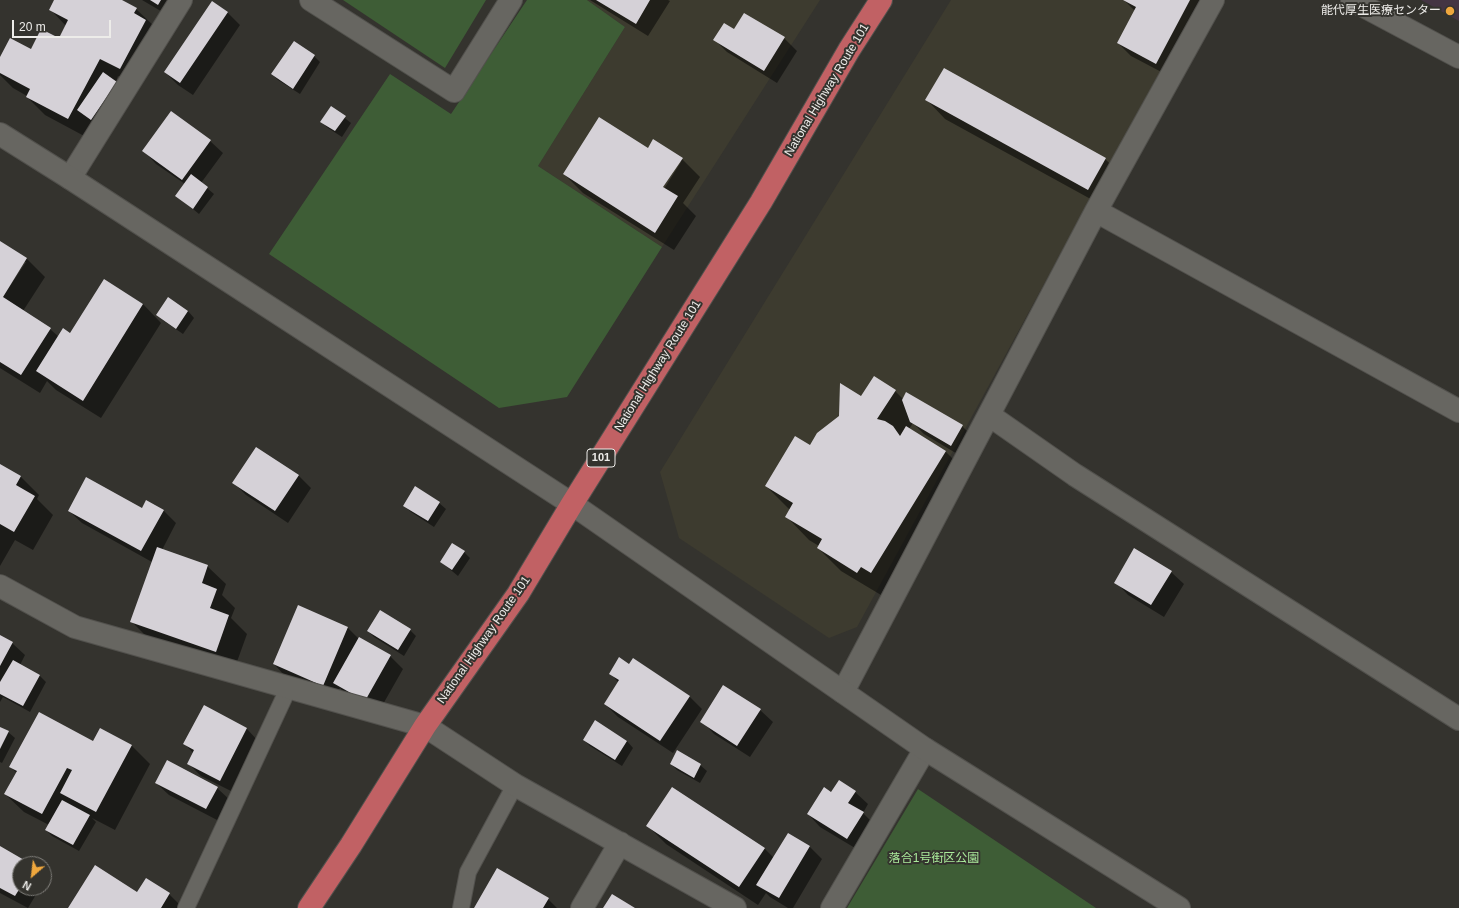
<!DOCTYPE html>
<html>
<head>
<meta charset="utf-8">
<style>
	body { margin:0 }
	#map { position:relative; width:1459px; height:908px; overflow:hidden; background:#34332e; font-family:Arial,sans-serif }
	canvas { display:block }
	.north { position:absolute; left:12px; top:856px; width:40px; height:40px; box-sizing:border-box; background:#34332e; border:1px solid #7e7d79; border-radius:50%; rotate:208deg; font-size:11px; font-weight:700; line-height:16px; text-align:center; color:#edece9 }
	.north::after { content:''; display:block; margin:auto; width:14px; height:18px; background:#efa73d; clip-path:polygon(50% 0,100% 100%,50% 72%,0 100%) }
	.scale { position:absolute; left:12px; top:20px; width:99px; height:18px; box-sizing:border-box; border:2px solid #edece9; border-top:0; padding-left:5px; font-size:12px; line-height:14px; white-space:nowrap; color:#edece9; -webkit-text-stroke:3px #34332e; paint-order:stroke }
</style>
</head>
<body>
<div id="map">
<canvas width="1459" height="908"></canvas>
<div class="north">N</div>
<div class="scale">20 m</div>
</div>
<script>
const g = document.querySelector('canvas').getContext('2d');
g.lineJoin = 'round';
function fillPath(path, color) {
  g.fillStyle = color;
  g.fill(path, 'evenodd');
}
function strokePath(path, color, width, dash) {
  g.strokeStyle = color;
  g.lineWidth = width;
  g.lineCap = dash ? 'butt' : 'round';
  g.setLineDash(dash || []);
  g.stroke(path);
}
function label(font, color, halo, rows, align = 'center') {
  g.font = font + ' Arial,"Noto Sans JP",sans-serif';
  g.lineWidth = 4;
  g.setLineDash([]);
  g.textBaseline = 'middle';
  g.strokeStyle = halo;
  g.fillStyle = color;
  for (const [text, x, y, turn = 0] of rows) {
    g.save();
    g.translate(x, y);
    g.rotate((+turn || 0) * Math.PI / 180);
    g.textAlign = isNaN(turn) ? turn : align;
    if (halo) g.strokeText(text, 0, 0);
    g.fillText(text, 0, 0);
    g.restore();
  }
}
fillPath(new Path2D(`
	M587,0H820L662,247L538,166L625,27Z
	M951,0H1199L857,627L829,638L679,538L660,472Z`), '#3d3b2f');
fillPath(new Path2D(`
	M1421,0H1459V21Z`), '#443543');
fillPath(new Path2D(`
	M343,0H486L445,68Z
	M527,0H587L625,27L538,166L662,247L567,397L499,408L269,254L390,74L451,114Z
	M918,789L1096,908H847Z`), '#3e5d36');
fillPath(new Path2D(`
	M55,0H120L136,9L155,27L138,87L118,76L116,82L123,88L86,137L45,115L27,97V96L13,88L0,75V59L31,50L59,39L66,26L50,9Z
	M142,0H181L171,17Z
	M590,0H668L670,1L648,36Z
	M1124,0H1209L1169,76L1131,56L1118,43L1135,11Z
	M227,12L240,25L193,95L178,85L165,72Z
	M784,38L797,51L777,83L727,52L715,40Z
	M294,42L314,56L320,62L300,94L278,80L272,74Z
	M927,100L1105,159L1124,177L1107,208L945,119Z
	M331,107L351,123L342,137L328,128L321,122Z
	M210,141L223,153L201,183L214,194L199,214L176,195L185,184L156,164L144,151Z
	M648,149L682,159L700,177L683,203L696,216L674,250L583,193L564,174ZM679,162H681L662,192L660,191Z
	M0,242L27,259L45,277L23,311L50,329L59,337L70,334L104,280L143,304L161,323L101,418L56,390L47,381L40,393L0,368V301L26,262H23L0,299Z
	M188,311L194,318L183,334L164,321L157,315Z
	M895,391L903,399L962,426L975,439L964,458L924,434L913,423L909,429L946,452L969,475L895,596L884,589L881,595L841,571L818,548L819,546L809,540L786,516L790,510L766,486L862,398Z
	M0,465L21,477L39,495L37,499L53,515L33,550L15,540L0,566Z
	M298,475L311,488L288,523L246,495L233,482Z
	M146,502L164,511L176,523L162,550L207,566L226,584L222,595L235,608L231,618L247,634L234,670L150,640L131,621L152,562L82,523L69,511L142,509Z
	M439,503L446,509L434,527L411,512L404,506Z
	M464,552L470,558L458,576L441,562Z
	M1171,572L1184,584L1164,617L1128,595L1116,582Z
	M298,606L348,628L359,639L390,656L403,669L378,713L347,695L340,688L335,698L286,677L274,664Z
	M410,630L416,636L404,656L374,637L368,631Z
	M0,636L12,643L25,655L20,665L40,676L46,682L30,712L3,697L0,702Z
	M629,665L689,696L702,709L673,753L618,717L605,704L619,683L610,673Z
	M204,706L247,729L259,742L233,792L201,776L188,763L193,753L185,744Z
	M760,710L773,722L750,757L714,734L702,721Z
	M596,722L627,741L633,748L622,766L590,746L584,740Z
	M0,728L8,732L15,738L2,763L0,762Z
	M100,729L132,746L150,764L115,830L92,818L96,822L79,851L52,836L46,830L49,825L24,812L5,794L17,773L10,767L93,743Z
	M671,764L700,765L707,771L700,783L677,770Z
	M156,783L217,788L230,800L219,821L169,795Z
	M672,788L765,849L774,858L809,846L822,859L793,908H788L770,897L766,893L758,905L666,844L648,826Z
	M855,792L868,804L863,813L876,826L860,851L820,827L808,814L831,794Z
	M0,848L29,864H20V888H40L28,908L0,893Z
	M138,893L169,894L183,908H69Z
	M548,899L557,908H475Z`), '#0007');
fillPath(new Path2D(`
	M54,0H122L137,8L134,13L146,20L120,69L100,59L68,119L26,97L30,89L0,73V57L10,38L31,49L41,29L59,38L68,20L49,10Z
	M150,0H161L158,5Z
	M596,0H650L636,24Z
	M1123,0H1190L1156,64L1117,43L1136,7Z
	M212,1L228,12L180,83L164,72Z
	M744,13L785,37L764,71L713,40L724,23L734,29Z
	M294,41L315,55L293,89L271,74Z
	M944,68L1106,158L1088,190L925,100Z
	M103,72L117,82L91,120L77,110Z
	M331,106L346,116L335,131L320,122Z
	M171,111L211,140L182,180L142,151Z
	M599,117L648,148L653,139L683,158L663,187L678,196L655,233L563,174Z
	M191,174L208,187L193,209L175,196Z
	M0,241L27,258L3,297L51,328L21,375L0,362Z
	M104,279L143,304L83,401L36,371L63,328L70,333Z
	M168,297L188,311L176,329L156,315Z
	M874,376L896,390L877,419L885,421L893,426L900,436L906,426L946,451L871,573L861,567L857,573L817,548L822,539L785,517L793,503L765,486L795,436L810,445L817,433L839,416L840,383L861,396Z
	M906,392L963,425L951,446L910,422L902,400Z
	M256,447L299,475L275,511L232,483Z
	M0,464L21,476L16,485L35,496L14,532L0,524Z
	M86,477L142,508L146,500L164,510L141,551L68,511Z
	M415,486L440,502L428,521L403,506Z
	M452,543L465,551L452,570L440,562Z
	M157,547L208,565L202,583L217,589L210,608L229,615L216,652L130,622Z
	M1134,548L1172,571L1151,605L1114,583Z
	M298,605L348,627L323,686L273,664Z
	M380,610L411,629L398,650L367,631Z
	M0,635L13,642L0,666Z
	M359,637L391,655L365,701L333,683Z
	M619,657L629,664L633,658L690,696L660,741L604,704L619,680L609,674Z
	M13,660L40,675L23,706L0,694V682Z
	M723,685L761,709L737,746L700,722Z
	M204,705L247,728L220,781L187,764L194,750L183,744Z
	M39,712L93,741L100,728L132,745L96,812L60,793L72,770L67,768L42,814L4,794L17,771L9,767Z
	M595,720L627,741L615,760L583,740Z
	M0,727L9,731L0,749Z
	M677,750L701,764L694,778L670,764Z
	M167,760L218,787L206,809L155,783Z
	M839,780L856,791L848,803L864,812L847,839L807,814L824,787L831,792Z
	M672,787L765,848L739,887L646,826Z
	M62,800L90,815L73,845L45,830Z
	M788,833L810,846L779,898L756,885Z
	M0,846L31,864H20V888L15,896L0,888Z
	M95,865L137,892L146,878L170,893L161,908H68Z
	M497,868L549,898L543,908H474Z
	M612,894L635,908H603Z`), '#d5d1d7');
const lane = new Path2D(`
	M186,908L289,687
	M461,908L468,872L515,785`);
const street = new Path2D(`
	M311,0L454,91L511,0
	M70,178L181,0
	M1096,211L1459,411
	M989,415L1075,475L1459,719
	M0,586L75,627L425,726L515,785L735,908
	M843,692L1096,211L1213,0
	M582,908L620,843
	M832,908L925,749`);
const secondary = new Path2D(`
	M1352,0L1459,57
	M0,134L70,178L572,504L925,749L1179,908`);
const highway = new Path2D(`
	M309,908L351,845L425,726L518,594L572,504L761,202L849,50L881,0`);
strokePath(lane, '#52514d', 18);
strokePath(street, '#52514d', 24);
strokePath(secondary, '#52514d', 24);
strokePath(highway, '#52514d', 24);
strokePath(lane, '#676661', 16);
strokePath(street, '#676661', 22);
strokePath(secondary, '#676661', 22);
strokePath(highway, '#c16164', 22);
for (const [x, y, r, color] of [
	[1450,11,5,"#efa73d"]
]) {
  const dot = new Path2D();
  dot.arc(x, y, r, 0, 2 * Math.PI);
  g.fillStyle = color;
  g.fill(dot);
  strokePath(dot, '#34332e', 1.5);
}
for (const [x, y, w] of [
	[601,458,28]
]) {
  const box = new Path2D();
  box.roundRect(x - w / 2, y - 9, w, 18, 3);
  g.fillStyle = '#34332e';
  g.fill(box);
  strokePath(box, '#edece9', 1);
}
label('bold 11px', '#edece9', null, [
	["101",601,458]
]);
label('12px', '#edece9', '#34332e', [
	["能代厚生医療センター",1441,11]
], 'right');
label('12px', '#edece9', '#34332e', [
	["National Highway Route 101",827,90,-59],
	["National Highway Route 101",658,366,-58],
	["National Highway Route 101",484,640,-55]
]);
label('12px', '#aaeb9b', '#34332e', [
	["落合1号街区公園",934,859]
]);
</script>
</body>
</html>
